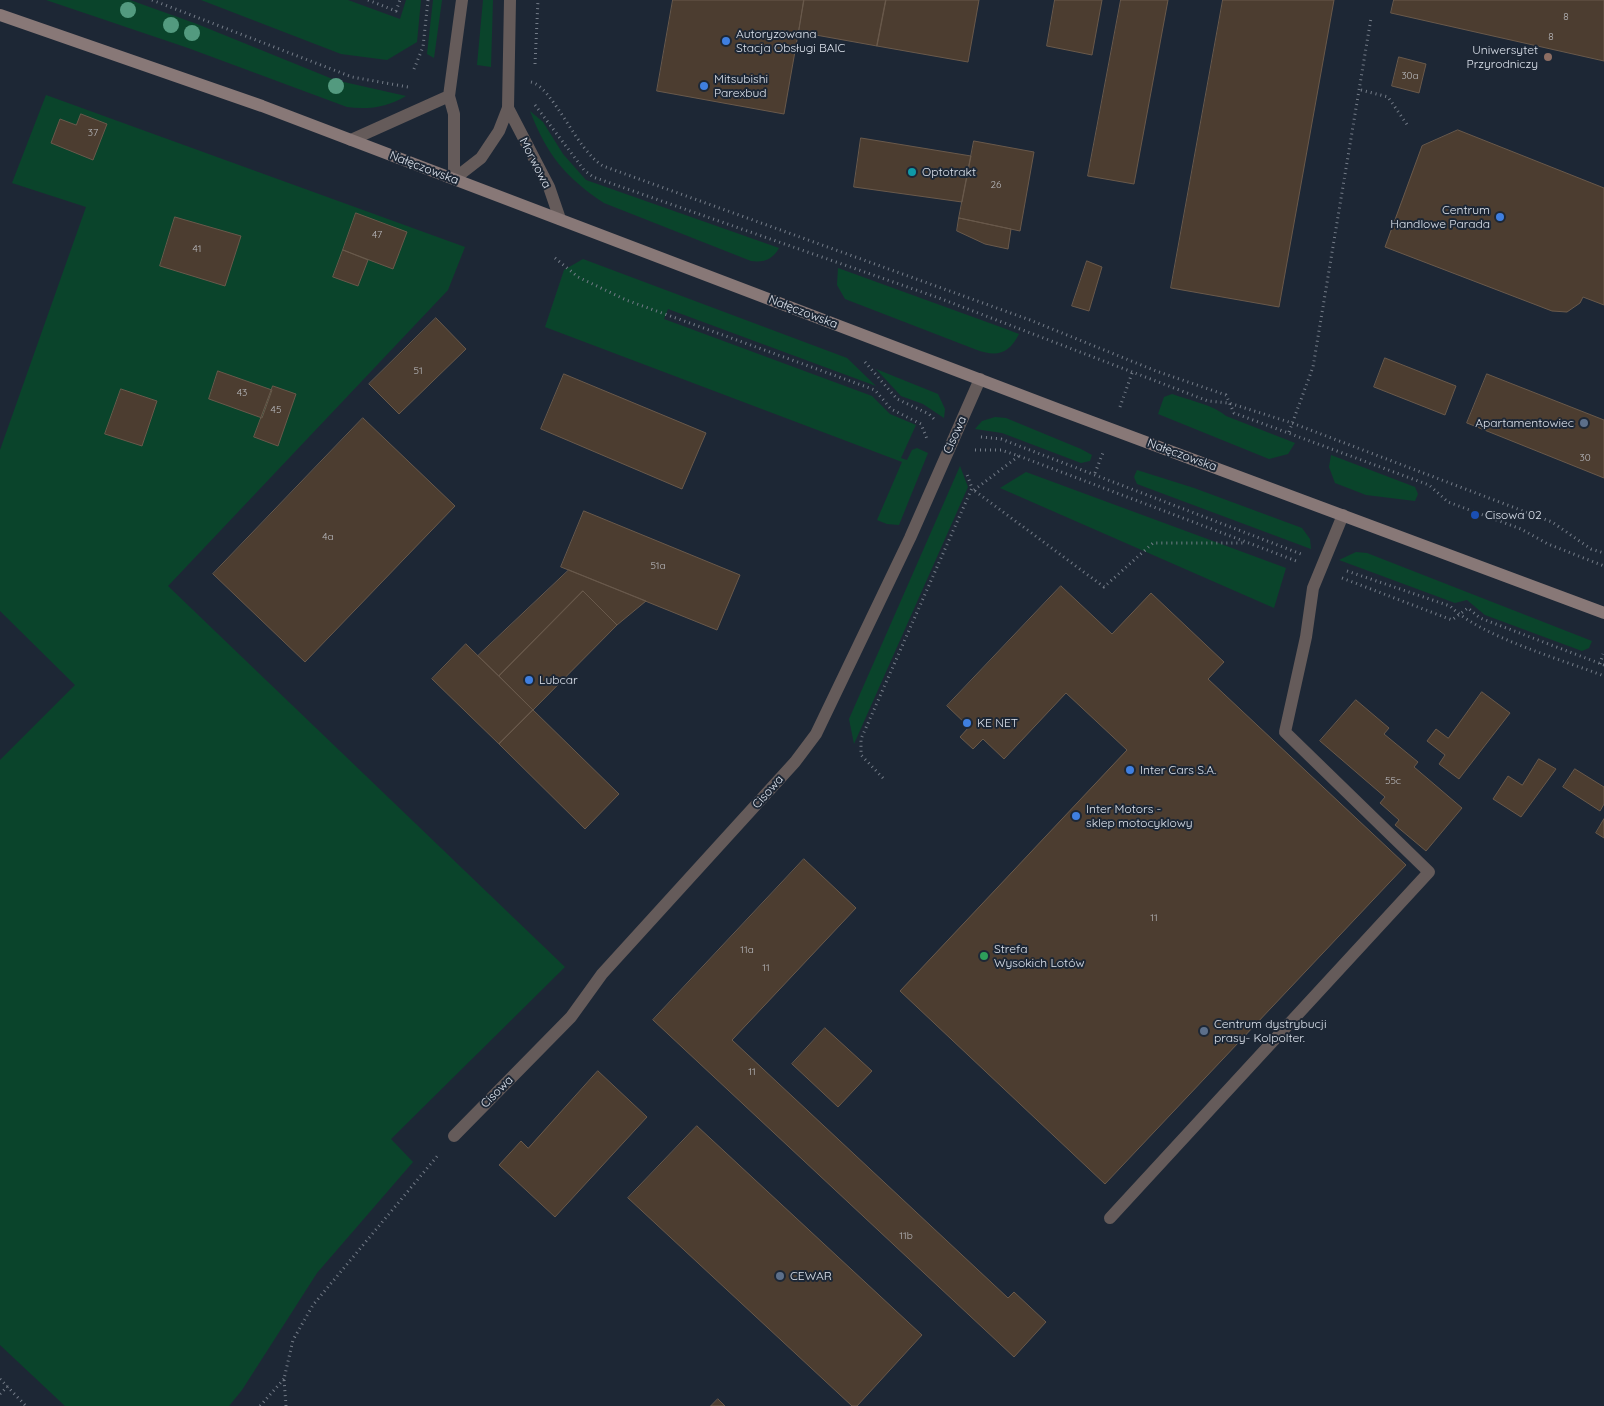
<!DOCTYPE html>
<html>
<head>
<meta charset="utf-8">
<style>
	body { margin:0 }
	canvas { display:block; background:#1d2735 }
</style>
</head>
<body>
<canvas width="1604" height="1406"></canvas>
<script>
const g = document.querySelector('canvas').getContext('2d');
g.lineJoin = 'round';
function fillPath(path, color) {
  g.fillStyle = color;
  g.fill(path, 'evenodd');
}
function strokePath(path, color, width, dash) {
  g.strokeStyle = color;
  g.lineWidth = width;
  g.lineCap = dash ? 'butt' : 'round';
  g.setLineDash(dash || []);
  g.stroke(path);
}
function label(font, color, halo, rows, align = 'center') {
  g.font = font + ' Quicksand,sans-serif';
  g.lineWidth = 4;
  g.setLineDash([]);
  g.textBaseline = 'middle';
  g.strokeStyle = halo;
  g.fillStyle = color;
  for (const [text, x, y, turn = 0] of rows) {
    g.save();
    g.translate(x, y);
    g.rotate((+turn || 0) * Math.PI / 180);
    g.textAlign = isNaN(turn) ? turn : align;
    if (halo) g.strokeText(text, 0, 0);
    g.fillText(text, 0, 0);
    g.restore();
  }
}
fillPath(new Path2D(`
	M46,0H130L197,24L335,80L406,96C387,107 369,110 347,107L188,48Z
	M201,0H348L400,19L406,0H421L417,42L387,60L341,54Z
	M433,0H442L434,58L427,54Z
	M483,0H493L491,67L477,65Z
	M46,95L465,247L448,290L168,586L565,967L391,1139L413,1162L317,1273L242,1390L229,1406H65L0,1345V760L75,685L0,611V450L86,207L12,183Z
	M530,111L543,122L563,154L586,180L779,248C773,259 764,263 751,261L604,203C565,177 547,155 530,111Z
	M583,259L847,358L876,386L668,309L664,319L872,396L890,414L916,425L901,458L907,460L912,450L917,448L928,453L899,525L887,524L877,520L902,462L545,327L564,270Z
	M838,268L1006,329L1019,334C1009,354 997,357 977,350L845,299L837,285Z
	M876,369L938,394L945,409L944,418L923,404L901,396Z
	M1172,394C1188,400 1214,405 1226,416L1295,443L1288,454L1269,459L1158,414L1164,397Z
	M995,417L1006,418L1081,449L1092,455L1090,461L1081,463L1002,433L975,429L982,421Z
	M1331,455L1415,487L1418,494L1415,501L1366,495L1335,483L1329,467Z
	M960,466L968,487L854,744L849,719Z
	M1137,470L1194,488L1302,528L1310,539L1311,549L1137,484L1134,477Z
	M1026,472L1286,568L1274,608L1000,488Z
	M1356,552L1367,553L1592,641L1589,648L1582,651L1485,615L1467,600L1455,603L1339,560Z`), '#0a442b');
const building = new Path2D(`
	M673,0H804L784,114L657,91Z
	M804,0H886L877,46L799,32Z
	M886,0H979L968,62L877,46Z
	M1055,0H1102L1092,55L1047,46Z
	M1121,0H1168L1134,184L1088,176Z
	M1223,0H1334L1279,307L1171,288Z
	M1394,0H1604V61L1391,13Z
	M1399,57L1426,64L1419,93L1392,86Z
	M81,114L107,124L93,160L51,143L60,119L76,125Z
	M1458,130L1604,188V305L1583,297L1580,303L1567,312L1552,311L1385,247L1422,146Z
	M861,138L971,156L962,202L854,187Z
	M974,141L1034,152L1020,231L959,218Z
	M356,213L407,232L393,269L343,250Z
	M175,217L241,236L225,286L160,266Z
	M959,218L1011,229L1008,249L985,244L957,231Z
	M343,250L368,260L358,286L333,277Z
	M1087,261L1102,267L1089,311L1072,306Z
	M436,318L466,349L399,414L369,384Z
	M1385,358L1456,386L1445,415L1374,387Z
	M218,371L272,390L262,418L209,399Z
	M564,374L706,433L682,489L541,429Z
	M1487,374L1604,420V478L1467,423Z
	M273,386L296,394L278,446L254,437Z
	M121,389L157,401L142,446L105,434Z
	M363,418L455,506L305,662L213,574Z
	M584,511L740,575L717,630L561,567Z
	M569,570L646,601L617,625L583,591L499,676L478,656Z
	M1061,586L1112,634L1151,593L1224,662L1208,679L1406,865L1105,1184L900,991L1127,750L1066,693L1004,759L983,739L973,749L960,737L969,727L947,706Z
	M583,591L617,625L533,710L499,676Z
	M466,644L533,710L499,744L432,679Z
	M1482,692L1510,713L1459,779L1439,764L1445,755L1427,741L1436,729L1448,738Z
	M1356,700L1389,728L1384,734L1418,762L1414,767L1462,808L1426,851L1395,825L1399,820L1380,803L1385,797L1320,741Z
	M533,710L619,794L585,829L499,744Z
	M1539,759L1556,769L1521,817L1493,799L1508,776L1522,785Z
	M1575,769L1604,787V804L1600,811L1563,787Z
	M1604,819V838L1596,833Z
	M804,859L856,908L732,1040L1008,1298L1014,1292L1046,1322L1014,1357L653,1020Z
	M825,1028L872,1071L838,1107L792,1064Z
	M598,1071L647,1117L555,1217L499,1165L521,1141L528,1148Z
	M697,1126L922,1335L857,1406H852L628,1198Z
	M718,1399L725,1406H711Z`);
fillPath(building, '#4c3d30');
strokePath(building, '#69594b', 1);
strokePath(new Path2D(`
	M152,0L352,77L408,87
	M368,0L396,11L400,0
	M535,64L538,0
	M414,69L423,47L428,0
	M531,82C553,87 577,151 603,166L1030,320L1156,371L1226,395L1234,413L1429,485L1448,502L1521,529L1548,544L1604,566
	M1361,90L1388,97L1408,126
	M535,105L584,170L593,177L939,298L1208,401L1229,403L1292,423L1552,522L1591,549L1604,553
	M555,258L578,277L626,300L875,390L891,409L921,424L927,439
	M865,362L897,399L929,414L936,421
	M1120,407L1132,373
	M1289,432L1313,367L1371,18
	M981,437L1001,439L1301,554
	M975,450H1001L1019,456L1299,562
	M1095,473L1104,450
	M974,490L1019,456
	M975,491L1104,587L1153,543H1244
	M1347,571L1450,606C1481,637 1561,659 1604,676
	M1342,578L1452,620L1468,608L1480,618L1604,665
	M1600,664L1603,654
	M883,778L861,755V739L972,488L966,472
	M0,1379L26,1406
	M0,1394L8,1386
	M260,1406L284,1379
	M286,1406L284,1379L293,1340L313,1305L439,1154`), '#747c88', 3, [1, 4]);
strokePath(new Path2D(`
	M1110,1218L1429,872L1285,732L1306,637L1313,588L1343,515`), '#655b5a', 12);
strokePath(new Path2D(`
	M508,108L549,187L560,219
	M351,140L449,96
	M454,179L481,158L499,131L508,108L510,0
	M454,179V114L449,96L462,0
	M454,1136L571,1017L602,974L795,762L816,734L910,538L980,379`), '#655b5a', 12);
strokePath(new Path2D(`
	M0,15L262,106L1060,410L1604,613`), '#887877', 12);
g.fillStyle = '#539a7f';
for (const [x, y] of [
	[128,10],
	[171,25],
	[192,33],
	[336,86]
]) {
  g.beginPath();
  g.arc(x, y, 8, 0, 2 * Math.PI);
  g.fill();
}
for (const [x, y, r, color] of [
	[726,41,5,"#3f7fe0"],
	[1548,57,5,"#8d6e63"],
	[704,86,5,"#3f7fe0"],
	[912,172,5,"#0f9aa8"],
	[1500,217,5,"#3f7fe0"],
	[1584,423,5,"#5c6f8a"],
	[1475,515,5,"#1a4fb4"],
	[529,680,5,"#3f7fe0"],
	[967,723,5,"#3f7fe0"],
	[1130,770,5,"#3f7fe0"],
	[1076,816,5,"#3f7fe0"],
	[984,956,5,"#2e9e5b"],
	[1204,1031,5,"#5c6f8a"],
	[780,1276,5,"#5c6f8a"]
]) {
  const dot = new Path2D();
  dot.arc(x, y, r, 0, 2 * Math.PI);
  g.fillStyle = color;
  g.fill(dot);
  strokePath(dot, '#1d2735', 2);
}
label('10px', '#b9babe', null, [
	["8",1566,17],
	["8",1551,37],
	["30a",1410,76],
	["37",93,133],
	["26",996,185],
	["47",377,235],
	["41",197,249],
	["51",418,371],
	["43",242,393],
	["45",276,410],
	["30",1585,458],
	["4a",328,537],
	["51a",658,566],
	["55c",1393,781],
	["11",1154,918],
	["11a",747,950],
	["11",766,968],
	["11",752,1072],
	["11b",906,1236]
]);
label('12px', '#dde3ed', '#1d2735', [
	["Autoryzowana",736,34],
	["Stacja Obsługi BAIC",736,48],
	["Uniwersytet",1538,50,"right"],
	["Przyrodniczy",1538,64,"right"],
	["Mitsubishi",714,79],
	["Parexbud",714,93],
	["Optotrakt",922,172],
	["Centrum",1490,210,"right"],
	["Handlowe Parada",1490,224,"right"],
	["Apartamentowiec",1574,423,"right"],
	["Cisowa 02",1485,515],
	["Lubcar",539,680],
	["KE NET",977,723],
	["Inter Cars S.A.",1140,770],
	["Inter Motors -",1086,809],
	["sklep motocyklowy",1086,823],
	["Strefa",994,949],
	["Wysokich Lotów",994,963],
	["Centrum dystrybucji",1214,1024],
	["prasy- Kolpolter.",1214,1038],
	["CEWAR",790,1276]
], 'left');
label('12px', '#dde3ed', '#1d2735', [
	["Morwowa",535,163,63],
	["Nałęczowska",424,168,21],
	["Nałęczowska",803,312,21],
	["Cisowa",955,435,-66],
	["Nałęczowska",1182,455,20],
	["Cisowa",768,792,-48],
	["Cisowa",497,1092,-45]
]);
</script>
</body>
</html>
